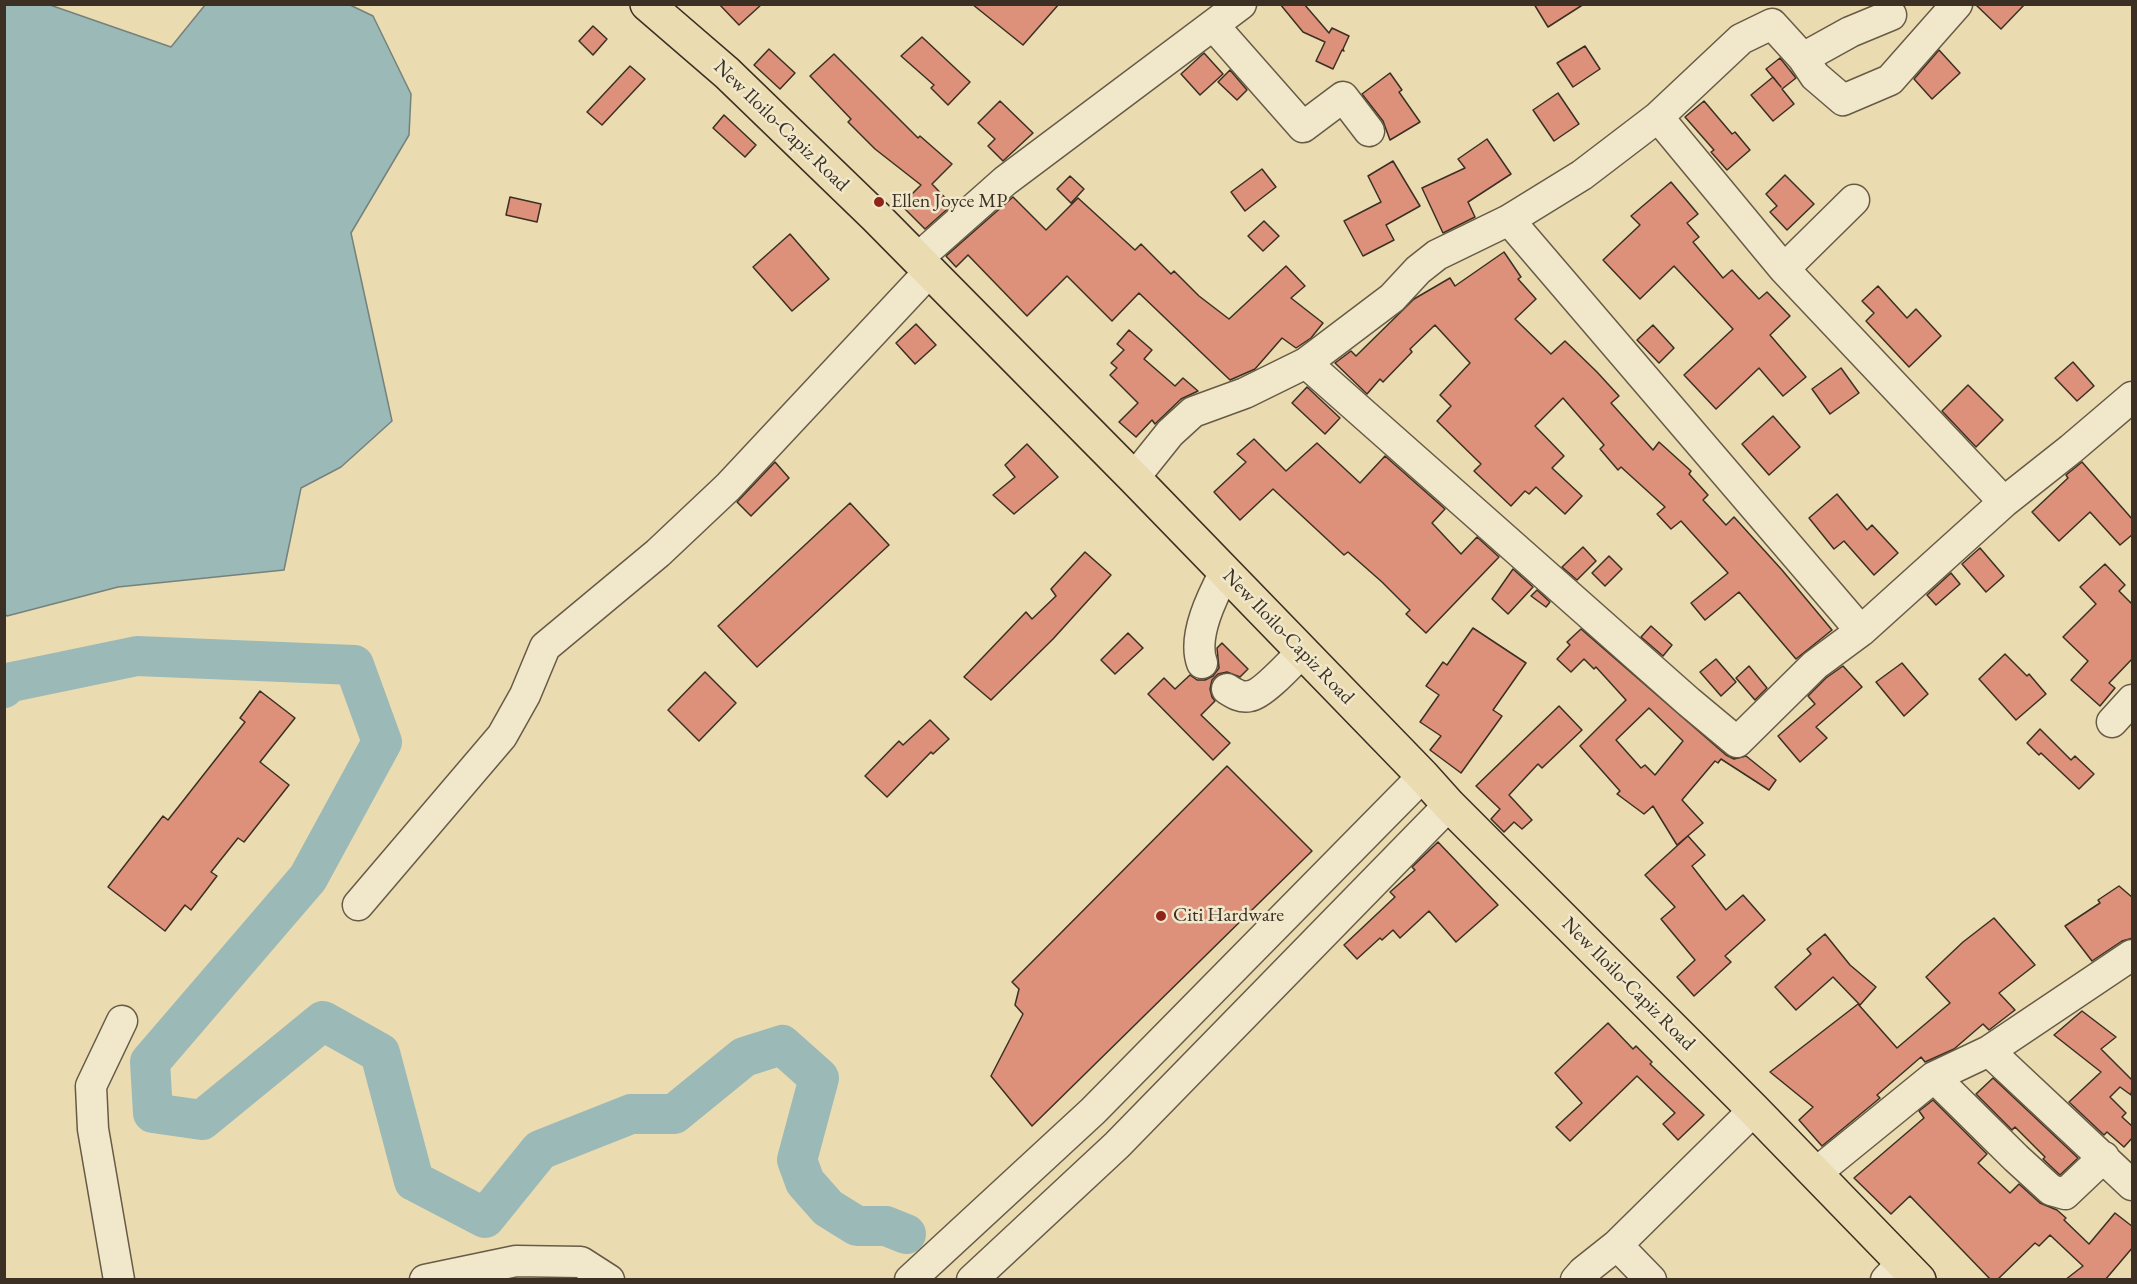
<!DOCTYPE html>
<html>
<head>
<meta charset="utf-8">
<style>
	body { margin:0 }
	#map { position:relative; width:2137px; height:1284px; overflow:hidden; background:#eadbb1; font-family:"EB Garamond",serif }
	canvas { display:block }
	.frame { position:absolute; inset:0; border:6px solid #3b3023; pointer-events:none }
</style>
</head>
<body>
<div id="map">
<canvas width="2137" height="1284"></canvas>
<div class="frame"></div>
</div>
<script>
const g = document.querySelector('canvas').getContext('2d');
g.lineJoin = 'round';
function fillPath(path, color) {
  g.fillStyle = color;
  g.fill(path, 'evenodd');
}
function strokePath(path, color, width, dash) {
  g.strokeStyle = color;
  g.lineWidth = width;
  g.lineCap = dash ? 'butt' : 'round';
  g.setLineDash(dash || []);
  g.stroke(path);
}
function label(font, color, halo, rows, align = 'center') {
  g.font = font + ' "EB Garamond",serif';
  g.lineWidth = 5;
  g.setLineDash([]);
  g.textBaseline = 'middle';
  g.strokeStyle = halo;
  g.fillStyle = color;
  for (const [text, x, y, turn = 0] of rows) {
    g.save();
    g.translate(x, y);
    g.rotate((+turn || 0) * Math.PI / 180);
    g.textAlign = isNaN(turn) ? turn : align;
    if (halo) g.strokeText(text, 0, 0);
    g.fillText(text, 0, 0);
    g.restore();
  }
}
const water = new Path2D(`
	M5,4L50,5L171,47L205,5H350L373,16L411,94L409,135L351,233L392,421L341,467L301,488L284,570L118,587L7,616L5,614Z`);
fillPath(water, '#9bb9b6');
strokePath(water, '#75827b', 1.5);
strokePath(new Path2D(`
	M4,688L7,683L137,656L354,665L382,742L308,878L150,1062L153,1113L202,1120L323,1021L380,1053L414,1181L485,1218L540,1150L631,1114H674L744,1057L782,1045L819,1078L797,1160L805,1182L828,1208L857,1226H886L906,1234`), '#9bb9b6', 40);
const building = new Path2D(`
	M719,4H762L739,25Z
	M972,4H1059L1023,45Z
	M1280,4H1304L1329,33L1332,28L1349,36L1343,49L1344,51L1342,50L1333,69L1316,61L1325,42L1303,32Z
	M1534,4H1584L1548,27Z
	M1975,4H2025L2001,29Z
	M593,26L607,39L593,55L579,41Z
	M922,37L970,82L948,105L931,88L934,85L901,56Z
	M1585,46L1600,69L1573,87L1557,63Z
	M769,49L795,73L780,89L754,65Z
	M1939,50L1960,73L1932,99L1914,79Z
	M1204,53L1223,74L1200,95L1181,74Z
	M834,54L918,138L920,136L952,164L932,184L952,205L925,229L901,205L921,185L875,149L848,122L851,119L810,76Z
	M1780,58L1796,78L1782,89L1794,104L1773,121L1751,95L1773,77L1781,87L1766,69Z
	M630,66L645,79L602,125L587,112Z
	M1230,70L1247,90L1237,100L1218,82Z
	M1390,73L1402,90L1399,92L1420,122L1390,140L1383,121L1362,94Z
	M1558,93L1579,124L1554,141L1533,110Z
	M1000,101L1033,133L1003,161L988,146L995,139L978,123Z
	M1704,101L1732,134L1735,132L1750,150L1727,170L1711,152L1714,150L1685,117Z
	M724,115L756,145L745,157L713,128Z
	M1487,139L1511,174L1468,202L1475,217L1443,233L1422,188L1465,168L1458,159Z
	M1393,161L1420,206L1386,225L1394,240L1363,256L1344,221L1381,202L1368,176Z
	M1262,169L1276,187L1245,211L1231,192Z
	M1785,175L1814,204L1787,230L1770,212L1777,206L1766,194Z
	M1070,176L1084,189L1071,203L1057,189Z
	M1671,182L1698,214L1687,223L1699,237L1693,242L1723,278L1732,270L1759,299L1767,292L1790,316L1770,335L1806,377L1783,396L1759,368L1716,409L1684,375L1733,329L1674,266L1640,299L1603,260L1640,225L1631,216Z
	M510,197L541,204L537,222L506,215Z
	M1013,197L1046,230L1078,198L1135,250L1141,244L1171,274L1174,271L1199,296L1229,319L1286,266L1305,286L1291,298L1323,323L1311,338L1296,348L1282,338L1255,369L1230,380L1139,293L1112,321L1067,276L1027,316L968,255L956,267L946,256Z
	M1264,221L1279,236L1263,251L1248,236Z
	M790,234L829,279L792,311L753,267Z
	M1504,252L1521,277L1518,279L1536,299L1515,319L1551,354L1565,341L1597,372L1619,396L1611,403L1653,450L1659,442L1691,471L1689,474L1708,495L1703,500L1726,525L1734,517L1782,570L1832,630L1796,659L1739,592L1705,620L1691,603L1728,573L1681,521L1671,529L1657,514L1665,507L1621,467L1618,470L1600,449L1604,445L1563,398L1535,426L1564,456L1552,468L1582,496L1565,514L1536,487L1529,494L1525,491L1511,506L1474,471L1481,464L1437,421L1451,406L1440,395L1470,363L1435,325L1410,349L1412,352L1383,382L1380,379L1367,394L1335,363L1351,351L1356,356L1414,299L1450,278L1455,286Z
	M1878,286L1907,318L1916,309L1941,336L1909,367L1866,321L1874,313L1862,301Z
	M916,324L936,345L915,364L896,343Z
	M1653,325L1674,348L1659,363L1637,340Z
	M1129,330L1152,350L1144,359L1175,386L1183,378L1198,391L1181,399L1155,424L1152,420L1136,437L1119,422L1138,403L1110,375L1117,368L1111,363L1124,350L1117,344Z
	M2073,362L2094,386L2077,401L2055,378Z
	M1841,368L1859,393L1830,414L1812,389Z
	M1968,385L2003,420L1976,447L1942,411Z
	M1307,387L1340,418L1325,434L1292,403Z
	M1773,416L1800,447L1769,475L1742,444Z
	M1254,439L1286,471L1317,443L1360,483L1385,456L1445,509L1432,523L1461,554L1477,537L1499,557L1426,633L1406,614L1410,610L1382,582L1348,552L1344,555L1273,489L1240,520L1214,492L1246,462L1237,454Z
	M1027,444L1058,477L1014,514L993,495L1015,477L1005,465Z
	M775,462L789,478L751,516L737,502Z
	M2082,462L2133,520V534L2120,545L2090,512L2059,541L2032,512L2068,478L2066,475Z
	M1837,494L1867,530L1872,525L1898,553L1874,575L1844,541L1834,549L1809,518Z
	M850,503L889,545L757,667L718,626Z
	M1583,547L1596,561L1577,580L1562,567Z
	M1980,548L2004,576L1986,592L1962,564Z
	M1085,552L1111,575L1053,639L991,700L964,677L1026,612L1032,619L1056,596L1051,589Z
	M1609,556L1622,569L1605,586L1592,573Z
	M2105,564L2125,585L2119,591L2133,605V658L2109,683L2115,688L2100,706L2071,680L2088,661L2063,637L2096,604L2080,587Z
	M1513,569L1533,587L1508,614L1492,599Z
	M1951,573L1960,584L1936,605L1927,595Z
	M1537,590L1550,602L1546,607L1531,596Z
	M1651,626L1672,645L1663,656L1641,637Z
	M1473,628L1526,663L1493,710L1502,716L1461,773L1430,750L1441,736L1420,722L1439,695L1426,686L1443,662L1447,665Z
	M1581,629L1726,755L1734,759L1746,756L1776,780L1769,790L1721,759L1718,763L1715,761L1682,800L1703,823L1677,845L1653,806L1644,814L1617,794L1620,791L1580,746L1626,700L1596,667L1594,669L1584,659L1571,672L1557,659L1570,645L1567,642ZM1649,708L1683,741L1655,775L1645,765L1641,768L1616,740Z
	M1128,633L1143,648L1115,674L1101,660Z
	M1222,643L1248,669L1240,677L1227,672L1218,674L1212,680L1210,689L1212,697L1215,701L1201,715L1230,743L1213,760L1148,694L1164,678L1175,689L1190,675L1197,680H1205L1213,676L1219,668L1217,648Z
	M2005,654L2027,676L2029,674L2046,694L2016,720L1979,679Z
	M1716,659L1736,682L1721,696L1700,672Z
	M1902,663L1928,694L1904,716L1876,682Z
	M1749,666L1767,688L1755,700L1736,678Z
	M1843,666L1862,687L1816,727L1827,738L1800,762L1778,736L1815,704L1808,696L1826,678Z
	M705,672L736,703L699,741L668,710Z
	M260,691L295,718L260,762L289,785L244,842L238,838L211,872L217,876L191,910L185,905L165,931L108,887L163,816L168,820L245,722L240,718Z
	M1559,706L1582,730L1542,768L1538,764L1509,795L1532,820L1522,829L1514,822L1504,832L1491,819L1500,809L1476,786Z
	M930,720L949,739L933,754L931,752L887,797L865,776L899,741L903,745Z
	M2040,729L2071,760L2075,756L2094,774L2079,789L2041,753L2039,755L2027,743Z
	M1227,766L1312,851L1032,1126L991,1076L1023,1014L1015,1005L1019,989L1012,982Z
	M1688,836L1705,855L1692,866L1726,910L1743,895L1765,920L1725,956L1731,962L1694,996L1677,977L1695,960L1661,919L1675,907L1645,875Z
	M1438,842L1498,905L1456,942L1429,911L1400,938L1393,930L1382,940L1380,938L1357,959L1344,945L1395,897L1390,892L1415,870L1412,867Z
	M2119,886L2133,898V938L2122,941L2092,961L2065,926L2100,903L2098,900Z
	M1994,918L2035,965L1999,993L2015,1010L1989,1030L1983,1024L1954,1049L1925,1062L1921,1057L1877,1095L1880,1098L1822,1146L1799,1120L1813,1107L1770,1072L1858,1004L1897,1048L1950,1003L1926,977L1963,942Z
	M1825,934L1850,965L1876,987L1860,1005L1833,977L1796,1010L1775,987L1811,954L1807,949Z
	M2082,1011L2116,1037L2101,1049L2133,1081L2131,1095L2120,1087L2110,1097L2126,1113L2122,1117L2133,1127V1137L2124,1147L2107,1132L2104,1135L2069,1102L2101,1072L2054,1035Z
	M1608,1023L1633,1049L1636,1046L1652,1062L1650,1064L1704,1115L1678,1140L1663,1124L1675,1113L1637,1076L1570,1141L1556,1127L1582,1103L1555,1073Z
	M1993,1078L2078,1158L2060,1175L2043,1159L2045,1157L2015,1127L2012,1130L1976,1094Z
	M1933,1100L1987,1154L1978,1163L2010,1193L2019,1184L2040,1203L2057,1210L2066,1218L2064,1220L2089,1244L2115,1213L2133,1227V1247L2105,1280H2065L2083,1266L2050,1235L2039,1246L2035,1243L1997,1280H1991L1910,1196L1891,1214L1854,1178L1924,1118L1919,1111Z`);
fillPath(building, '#de917a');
strokePath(building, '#3b3023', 1.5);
const minor = new Path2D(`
	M1213,25L1303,127L1343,97L1369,131
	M1803,58L1850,32L1891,15
	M1658,117L1784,269L2004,502
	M1509,220L1861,631
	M917,259L1005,181L1241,4
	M1784,269L1854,200
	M1306,363L1689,702L1737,742L1815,665L1861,631L2004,502L2071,449L2132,397
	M1134,478L1170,433L1193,412L1245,393L1306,363L1392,298L1418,270L1437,255L1509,220L1582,175L1658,117L1741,39L1772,24L1803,58L1815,76L1843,100L1890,80L1957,4
	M1202,663C1192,636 1213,595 1225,572
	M1227,689C1235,694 1241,698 1250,696C1263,694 1292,662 1302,652
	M2112,722L2132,700
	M358,905L502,736L525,695L545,647L658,553L728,487L929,272
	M1989,1051L2132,1185
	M1934,1077L2016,1158L2051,1190L2065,1194L2104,1157
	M1816,1173L1934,1077L1989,1051L2132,955
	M1617,1245L1651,1280
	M119,1280L93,1129L91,1086L122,1021
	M425,1280L516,1261L581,1262L609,1280
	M910,1280L1093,1111L1423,776
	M972,1280L1117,1145L1449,805
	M1576,1280L1583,1272L1617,1245L1754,1110
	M1886,1280L1903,1262`);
const highway = new Path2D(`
	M647,4L727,73L876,217L1134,478L1423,776L1449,805L1754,1110L1919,1280`);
strokePath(minor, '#675b46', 33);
strokePath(highway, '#3b3023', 36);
strokePath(minor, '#f1e8cc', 30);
strokePath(highway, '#eadbb1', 33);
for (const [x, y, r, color] of [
	[879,202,6,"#8f2418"],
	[1161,916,6,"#8f2418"]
]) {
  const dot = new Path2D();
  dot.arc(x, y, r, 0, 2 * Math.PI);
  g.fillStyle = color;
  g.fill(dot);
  strokePath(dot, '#f1e8cc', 2);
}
label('20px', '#3b3023', '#f1e8cc', [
	["New Iloilo-Capiz Road",781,126,44],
	["New Iloilo-Capiz Road",1288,637,46],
	["New Iloilo-Capiz Road",1628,984,45]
]);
label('20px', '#3b3023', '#f1e8cc', [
	["Ellen Joyce MP",891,202],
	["Citi Hardware",1173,916]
], 'left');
</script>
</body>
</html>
